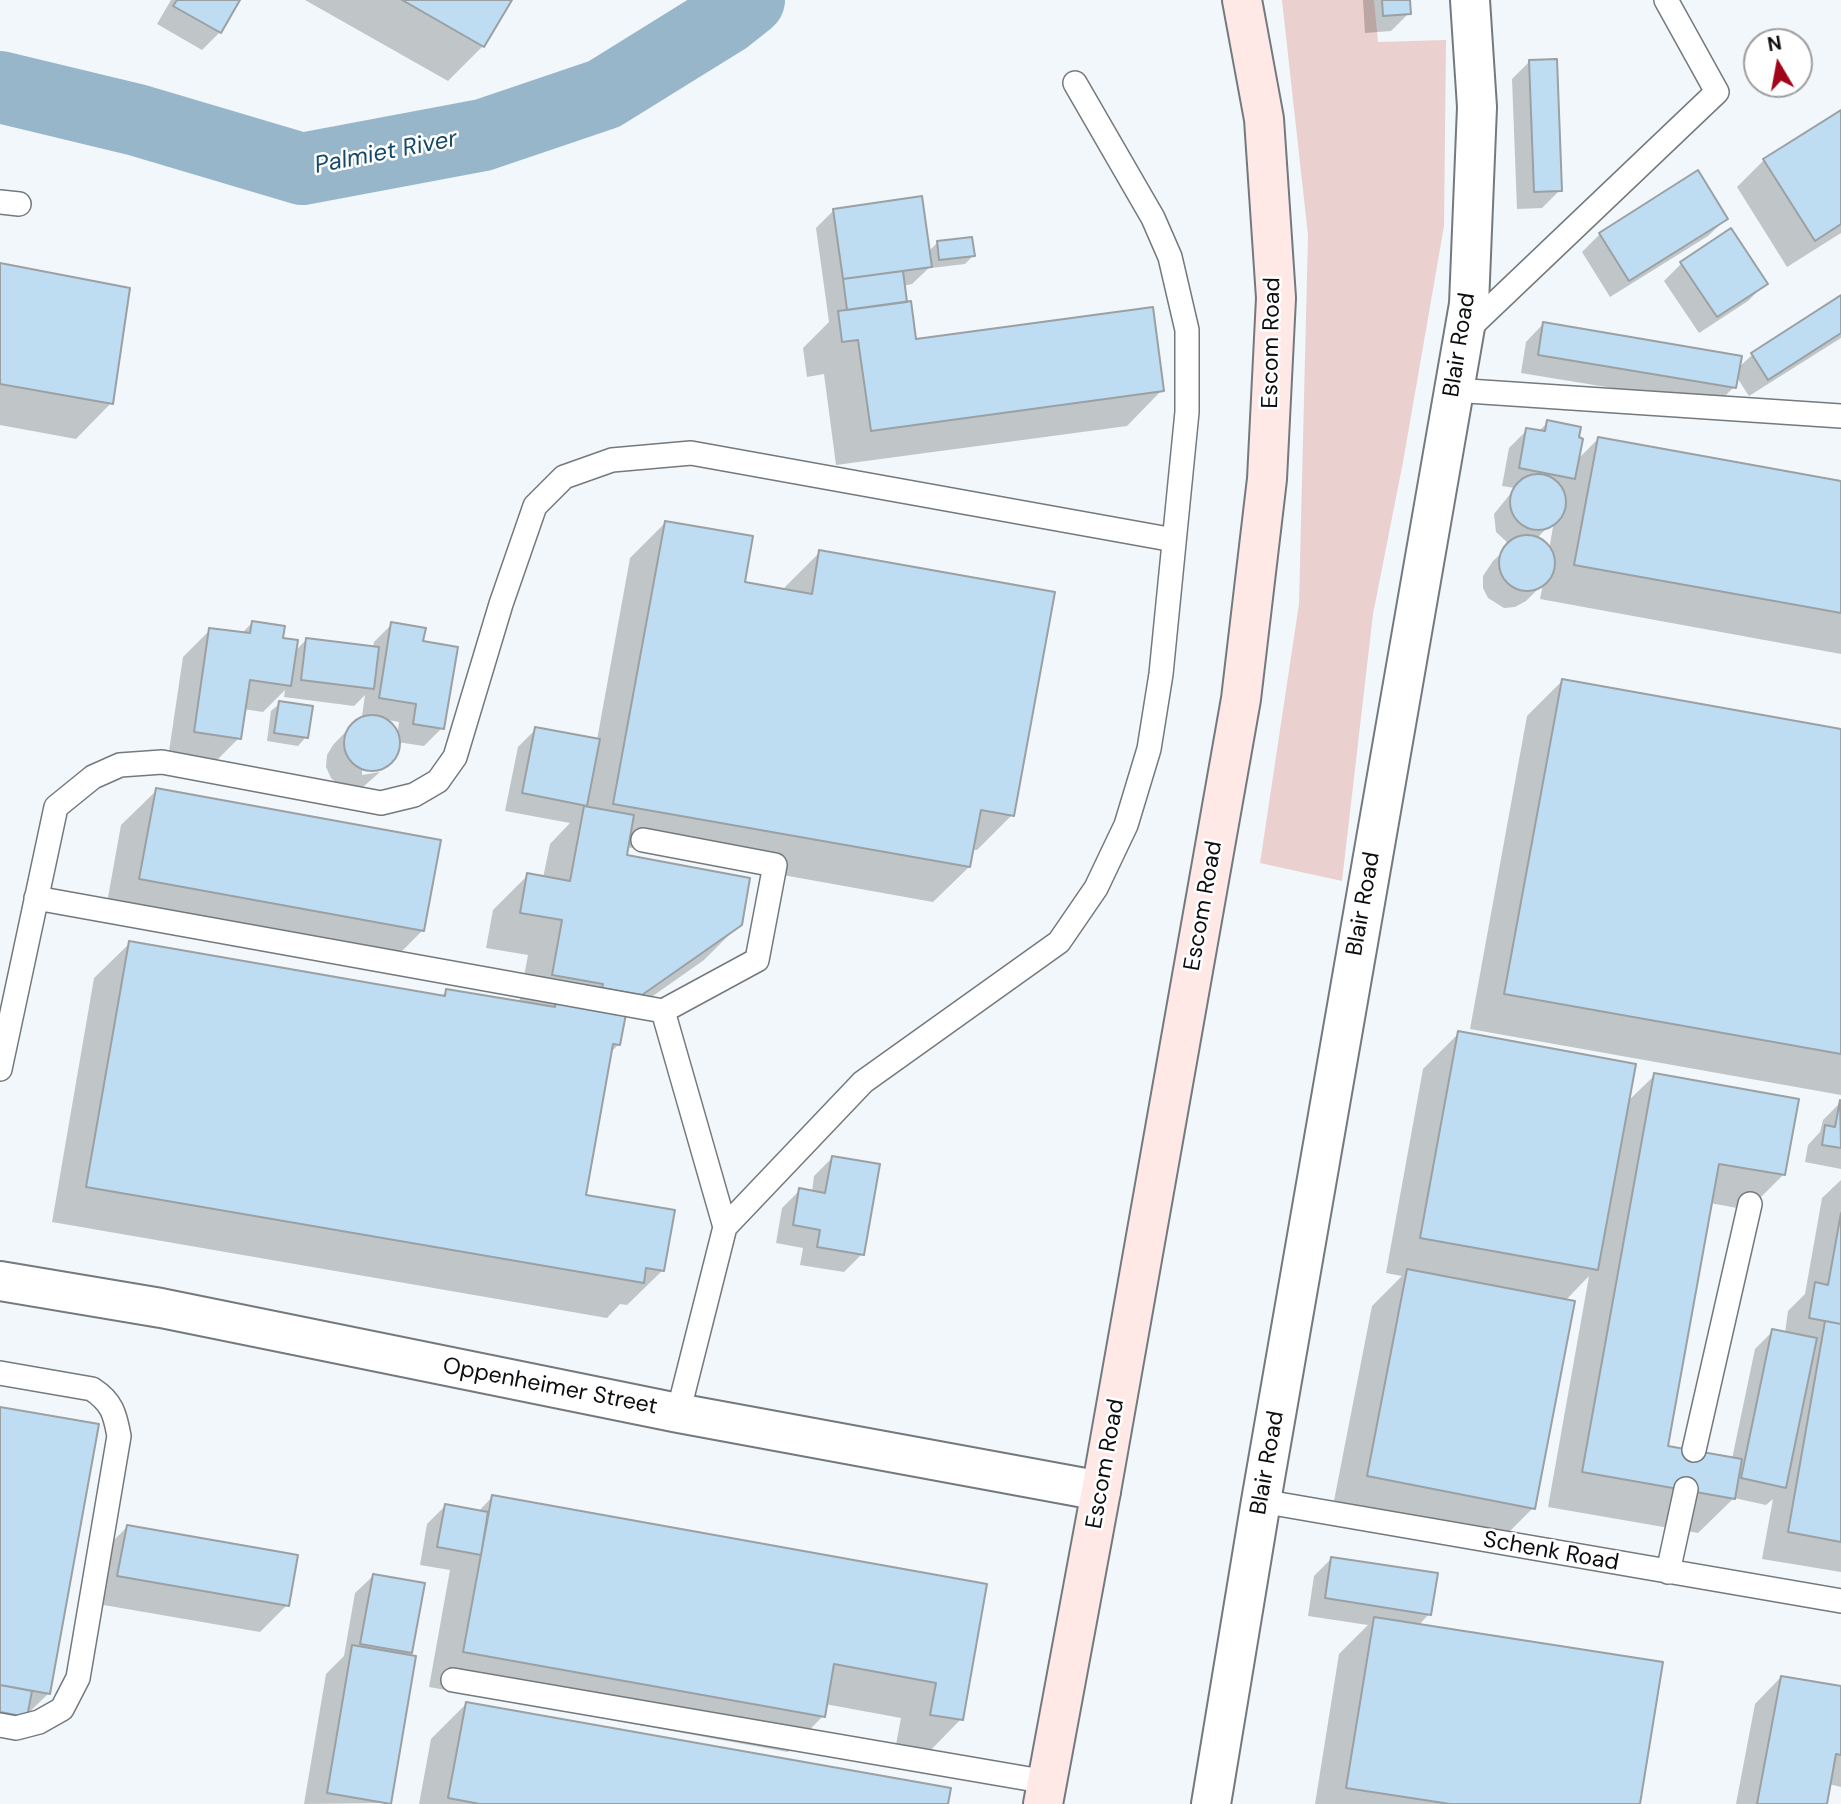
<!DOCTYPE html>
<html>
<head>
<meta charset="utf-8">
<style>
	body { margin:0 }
	#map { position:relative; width:1841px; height:1804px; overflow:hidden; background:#f1f7fa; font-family:"DM Sans",sans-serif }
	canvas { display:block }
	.north { position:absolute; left:1743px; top:28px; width:70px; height:70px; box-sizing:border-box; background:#fff; border:2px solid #9d9e9f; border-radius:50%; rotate:350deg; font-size:19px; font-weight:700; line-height:28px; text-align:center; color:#0b0d0f }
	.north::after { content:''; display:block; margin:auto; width:24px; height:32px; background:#a2051a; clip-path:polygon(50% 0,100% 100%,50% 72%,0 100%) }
</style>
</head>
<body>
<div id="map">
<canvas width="1841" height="1804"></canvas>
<div class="north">N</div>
</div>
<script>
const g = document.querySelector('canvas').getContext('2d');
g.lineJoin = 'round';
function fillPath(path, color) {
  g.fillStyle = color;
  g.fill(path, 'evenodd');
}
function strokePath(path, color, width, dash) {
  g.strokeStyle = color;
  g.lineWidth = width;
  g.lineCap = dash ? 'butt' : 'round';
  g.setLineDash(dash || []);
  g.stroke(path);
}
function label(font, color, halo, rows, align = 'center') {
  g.font = font + ' "DM Sans",sans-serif';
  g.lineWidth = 5;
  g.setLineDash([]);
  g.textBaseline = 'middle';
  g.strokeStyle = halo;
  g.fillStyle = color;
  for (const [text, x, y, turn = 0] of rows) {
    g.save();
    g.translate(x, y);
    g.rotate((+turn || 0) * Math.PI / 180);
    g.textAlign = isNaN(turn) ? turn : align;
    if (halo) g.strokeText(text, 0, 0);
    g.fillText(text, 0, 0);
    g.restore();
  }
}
fillPath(new Path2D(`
	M1282,0H1374L1378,42L1446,40L1444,226L1403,462L1373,614L1342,881L1260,863L1299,604L1308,235Z`), '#ead0ce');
fillPath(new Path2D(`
	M171,0H238L220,32L202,50L157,24Z
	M305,0H510L483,46L448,81Z
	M1363,0H1408L1409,13L1391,31L1365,33Z
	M1530,61L1560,190L1542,208L1517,209L1512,79Z
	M1841,112V233L1787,267L1737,187L1764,160Z
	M1697,173L1726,219L1708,236L1610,297L1582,252L1600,234Z
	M834,210L928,252L937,243L973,256L965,264L931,268V266L912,284L903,286L914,341L1162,390L1127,426L836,465L824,374L807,377L803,348L829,322L816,228Z
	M1682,263L1765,284L1748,301L1699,333L1664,281Z
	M0,264L111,403L76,439L0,425Z
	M1841,297V338L1749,396L1736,376L1734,387L1716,405L1521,373L1526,342L1543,324L1737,369L1752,355Z
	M1548,422L1577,460L1598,439L1841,483V654L1540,599L1543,584L1526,601L1515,607L1504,608L1488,598L1483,588V576L1493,561L1510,545L1496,532L1494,514L1515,488L1502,486L1509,448L1527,430L1538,432ZM1554,521L1549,550L1536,539Z
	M665,523L743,583L784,590L785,587L820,552L1012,815L977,850H972L969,867L933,902L627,847L625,857L740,924L704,960L623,1017L618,1045L609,1054L584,1197L663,1270L627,1305L620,1304L607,1318L52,1222L94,978L130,943L441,997L447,990L519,1003L528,955L486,948L493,910L528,875L543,878L550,844L570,823L505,811L518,747L536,729L597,740L630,558Z
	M252,623L281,640L294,652L307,639L373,648L374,642L392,624L421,643L442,728L424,746L397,742V750L391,760L381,771V768L362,771V775L380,772L363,787L352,789L340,786L331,778L326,767L327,755L333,745L351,726L361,719L370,717L362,716L365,695L354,706L284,697L285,690L263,712L243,709L239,738L212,765L168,758L183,657L210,630L241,634ZM383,719L399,722L397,737L393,727Z
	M1562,681L1841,731V1095L1470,1029L1527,716Z
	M280,703L306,737L298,746L267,741L271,711Z
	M157,790L422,931L387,966L105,914L121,825Z
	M1459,1033L1627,1102L1655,1075L1784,1174L1748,1210L1710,1203L1666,1447L1732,1459L1755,1349L1773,1331L1785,1333L1788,1311L1805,1294L1822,1198L1841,1180V1572L1762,1559L1773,1499L1766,1505L1734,1498L1698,1533L1548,1507L1589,1276L1565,1301L1533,1508L1498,1543L1332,1511L1372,1306L1402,1276L1386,1273L1423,1069Z
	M1841,1102V1169L1805,1162L1808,1145L1820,1132L1823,1120Z
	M832,1158L862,1254L844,1272L800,1265L803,1248L776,1243L782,1208L800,1190L812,1192L814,1176Z
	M0,1408L49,1693L7,1734L0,1733Z
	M492,1497L985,1585L961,1719L926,1755L895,1750L901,1718L825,1704L823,1716L788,1752L429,1687L450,1570L420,1565L427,1524L445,1506L478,1512Z
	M127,1527L287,1605L260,1632L92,1603L100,1554Z
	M1332,1558L1429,1614L1418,1626L1639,1804H1315L1339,1654L1368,1625L1308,1616L1314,1576Z
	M373,1576L410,1652L406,1656L389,1803L304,1804L326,1674L344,1656L355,1593Z
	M1781,1677L1841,1688V1787L1829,1784L1825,1804H1736L1755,1704Z
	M466,1704L946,1804H419L431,1739Z`), '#0003');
strokePath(new Path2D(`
	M0,87L137,120L302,169L483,135L604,94L725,19L749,0`), '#98b6ca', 72);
const building = new Path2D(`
	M177,0H240L221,33L173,6Z
	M402,0H512L484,47Z
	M1382,0H1410L1411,14L1383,16Z
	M1557,59L1562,191L1534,192L1529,60Z
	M1841,110V224L1815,241L1763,159Z
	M1698,170L1728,219L1629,281L1599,233Z
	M922,196L932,267L843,279L833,209Z
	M1731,228L1768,284L1717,317L1680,262Z
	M972,237L975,256L939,260L937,241Z
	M0,263L130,288L113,404L0,384Z
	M903,271L907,302L847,310L843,279Z
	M1841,295V333L1768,380L1751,353Z
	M911,301L916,339L1153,307L1164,391L871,431L858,340L842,342L838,311Z
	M1543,322L1742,356L1736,388L1538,355Z
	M1547,420L1581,427L1579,437L1583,439L1575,479L1519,468L1526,428L1545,431Z
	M1598,437L1841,481V613L1574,565Z
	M1510 502a28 28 0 1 1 56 0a28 28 0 1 1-56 0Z
	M665,521L753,536L745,582L812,594L819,550L1055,592L1014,816L981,810L970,867L613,804Z
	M1499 563a28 28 0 1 1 56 0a28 28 0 1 1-56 0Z
	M252,621L285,626L283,638L298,640L291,686L250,680L241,739L194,732L209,628L250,633Z
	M391,622L426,628L423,641L458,647L444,729L413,724L416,704L379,698Z
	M306,638L379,647L374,689L301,680Z
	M1562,679L1841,729V1054L1504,994Z
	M279,701L313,706L308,738L274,733Z
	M344 743a28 28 0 1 1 56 0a28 28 0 1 1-56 0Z
	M535,727L600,739L587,806L522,793Z
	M156,788L441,840L424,931L139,879Z
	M584,806L634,815L627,855L750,878L742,925L642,995L602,988L603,984L552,975L562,920L520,913L527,873L570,881Z
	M129,941L445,996L446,989L555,1007L556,1002L626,1014L620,1045L613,1044L586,1195L675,1210L664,1271L646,1268L644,1283L86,1187Z
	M1458,1031L1636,1064L1598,1270L1420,1238Z
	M1654,1073L1799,1099L1785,1175L1719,1164L1668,1446L1742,1459L1735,1499L1582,1472Z
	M1840,1100L1841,1148L1822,1145L1825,1125L1835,1127Z
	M832,1156L880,1164L864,1255L817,1247L820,1230L793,1225L799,1188L825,1193Z
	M1841,1213V1324L1809,1318L1815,1282L1828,1285Z
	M1407,1269L1575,1301L1535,1509L1367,1476Z
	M1825,1321L1841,1324V1542L1788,1532Z
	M1772,1329L1817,1338L1786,1488L1741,1478Z
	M0,1407L99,1424L50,1694L0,1685Z
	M492,1495L987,1584L963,1720L930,1715L936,1683L834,1664L825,1717L463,1652Z
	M445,1504L488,1512L481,1555L437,1547Z
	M127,1525L298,1555L289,1606L117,1576Z
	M1331,1557L1438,1573L1431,1615L1325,1598Z
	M373,1574L425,1583L412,1653L360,1644Z
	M1374,1617L1663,1662L1640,1804H1450L1346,1788Z
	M352,1645L416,1656L391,1804L327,1793Z
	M1781,1676L1841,1686V1755L1836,1754L1827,1804H1757Z
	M0,1685L32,1691L27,1717L0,1712Z
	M466,1702L951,1788L948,1804H480L448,1798Z`);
fillPath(building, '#beddf2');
strokePath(building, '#9aa0a3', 2);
const lane = new Path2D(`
	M0,202L19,204
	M1465,332L1717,92L1666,0
	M1453,390L1841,416
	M36,898L663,1011L757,960L775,865L643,840
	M663,1011L725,1227
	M0,1069L56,807L93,777L120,765L162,762L381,803L414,795L438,781L455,757L501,604L535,506L564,477L612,460L691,453L1174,540
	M0,1373L92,1389C112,1402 115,1414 119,1436L78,1678L62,1709L39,1722L16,1728L0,1725
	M678,1413L725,1227L863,1082L1059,942L1096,888L1126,825L1149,749L1161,674L1187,412V330L1170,257L1153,218L1075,83
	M1694,1450L1750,1204
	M1261,1501L1841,1601
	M1668,1572L1686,1489
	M453,1680L1047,1782`);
const street = new Path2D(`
	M0,1281L161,1308L678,1413L1101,1491
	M1211,1804L1261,1501L1469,304L1477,107L1470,0`);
const secondary = new Path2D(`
	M1043,1804L1101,1491L1241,699L1267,479L1276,298L1264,119L1242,0`);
strokePath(lane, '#74797d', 26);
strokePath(street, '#74797d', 42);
strokePath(secondary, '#74797d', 42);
strokePath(lane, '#fff', 23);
strokePath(street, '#fff', 38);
strokePath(secondary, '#fee9e7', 38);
label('23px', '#0b0d0f', '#fff', [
	["Escom Road",1272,343,-89],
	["Blair Road",1460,345,-81],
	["Blair Road",1364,904,-80],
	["Escom Road",1204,906,-80],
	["Oppenheimer Street",550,1387,11],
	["Blair Road",1268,1463,-80],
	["Escom Road",1106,1464,-80],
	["Schenk Road",1551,1552,10]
]);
label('italic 24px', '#144a67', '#fff', [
	["Palmiet River",386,153,-11]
]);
</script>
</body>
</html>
